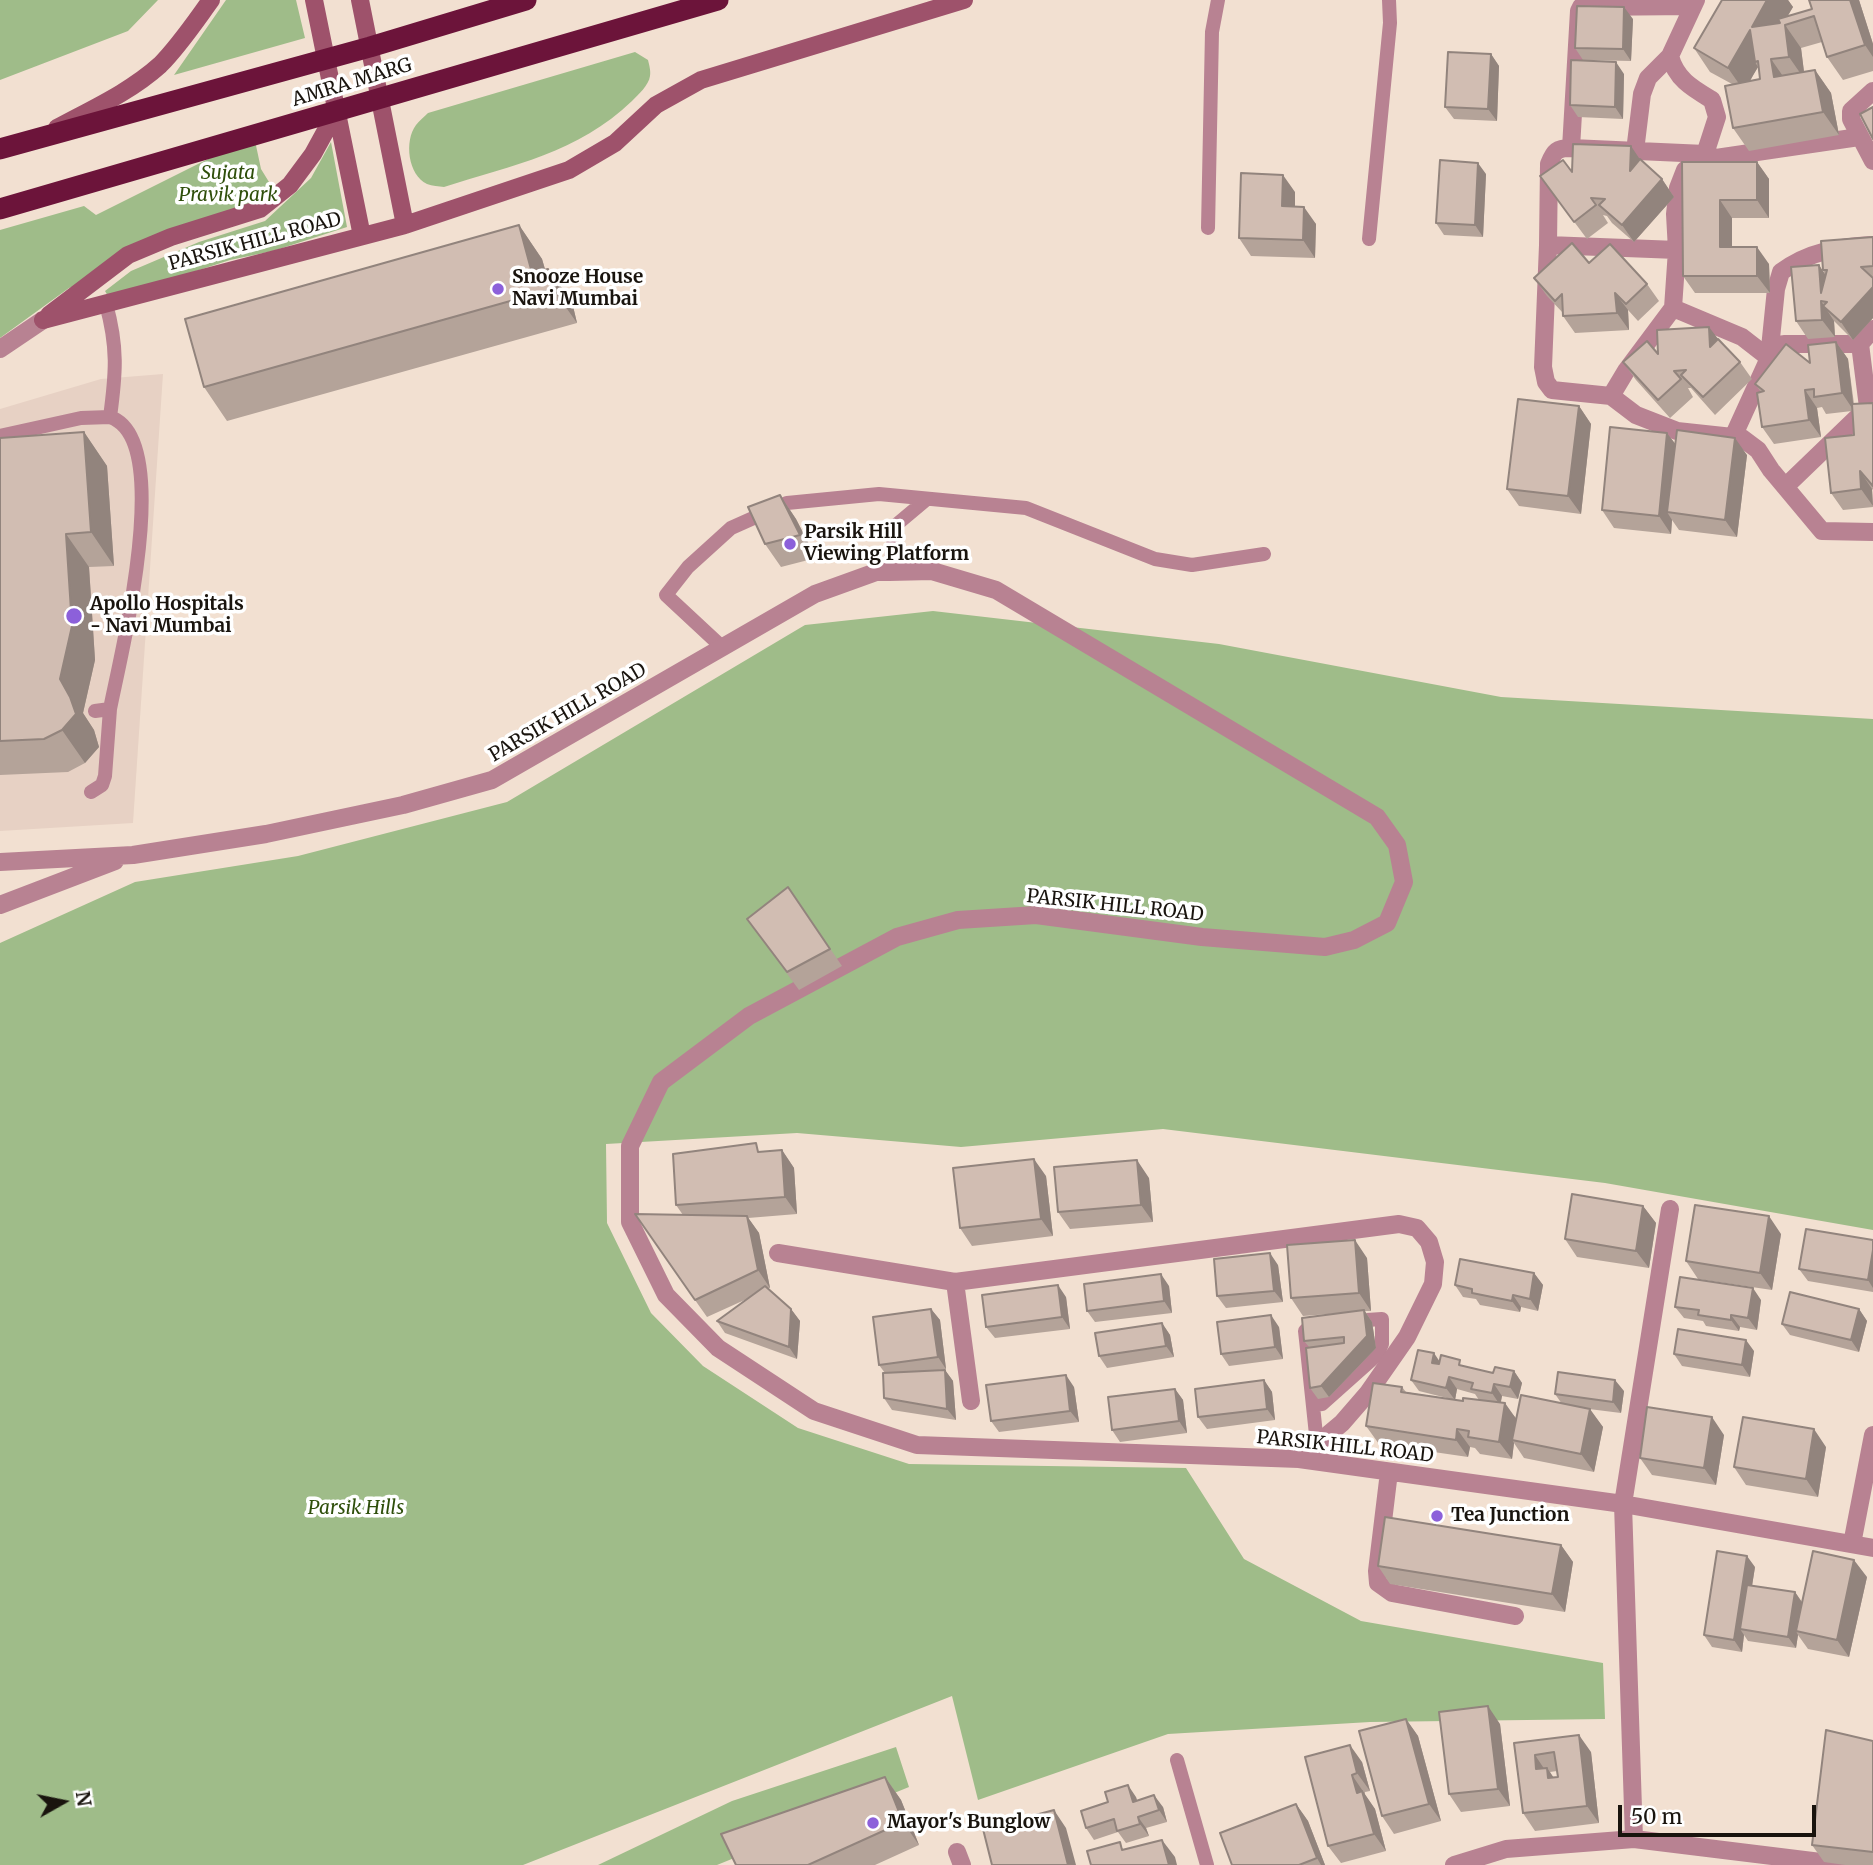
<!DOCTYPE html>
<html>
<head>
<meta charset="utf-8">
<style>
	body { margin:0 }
	#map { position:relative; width:1873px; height:1865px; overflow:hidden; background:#f2e0d1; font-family:Merriweather,serif }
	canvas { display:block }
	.north { position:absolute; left:28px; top:1767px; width:70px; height:70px; -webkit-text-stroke:5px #fff; paint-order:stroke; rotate:81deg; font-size:19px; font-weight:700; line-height:28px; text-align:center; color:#19140e }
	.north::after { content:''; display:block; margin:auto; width:24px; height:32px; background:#19140e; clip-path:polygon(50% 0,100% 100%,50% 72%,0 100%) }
	.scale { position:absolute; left:1618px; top:1805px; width:198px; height:32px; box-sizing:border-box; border:4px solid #19140e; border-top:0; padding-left:9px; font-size:21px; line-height:24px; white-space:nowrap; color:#19140e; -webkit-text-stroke:5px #fff; paint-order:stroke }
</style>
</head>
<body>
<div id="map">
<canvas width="1873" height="1865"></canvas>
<div class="north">N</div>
<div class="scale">50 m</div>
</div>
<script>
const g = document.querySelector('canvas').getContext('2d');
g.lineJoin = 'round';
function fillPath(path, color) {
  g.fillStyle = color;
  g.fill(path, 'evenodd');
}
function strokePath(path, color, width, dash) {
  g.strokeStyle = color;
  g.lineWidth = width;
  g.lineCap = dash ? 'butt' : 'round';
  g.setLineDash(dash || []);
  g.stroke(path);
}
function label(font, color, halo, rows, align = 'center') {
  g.font = font + ' Merriweather,serif';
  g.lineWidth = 7;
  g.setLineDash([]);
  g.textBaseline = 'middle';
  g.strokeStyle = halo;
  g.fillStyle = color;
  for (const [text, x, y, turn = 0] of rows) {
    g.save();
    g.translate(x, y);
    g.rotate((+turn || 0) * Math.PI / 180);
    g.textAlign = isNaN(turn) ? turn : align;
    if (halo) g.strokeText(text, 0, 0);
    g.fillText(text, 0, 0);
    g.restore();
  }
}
fillPath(new Path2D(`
	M163,374L133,823L0,831V409L101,379Z`), '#e7d1c4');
fillPath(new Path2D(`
	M0,0H158L128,31L0,80Z
	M226,0H296L305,38L174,75Z
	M635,52L648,60C649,64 651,71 650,76C649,85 638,95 632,101C578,153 513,165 444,187C439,186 432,186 427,184C408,175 404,141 416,125C419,121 424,117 428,113Z
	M254,136L261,169L277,195L171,237L96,280L69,288L0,338V230L84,206L96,215Z
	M331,142L347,227L273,251L230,260L113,298H109L105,291L131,271L199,242L265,221L311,178Z
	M933,611L1219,644L1501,697L1873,719V1230L1605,1183L1163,1129L961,1147L797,1133L606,1144L607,1223L651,1313L703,1366L798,1428L909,1464L1186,1468L1244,1559L1361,1621L1603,1663L1605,1719L1370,1722L1168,1734L978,1800L952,1696L523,1865H0V943L135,882L298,856L507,802L805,625Z
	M896,1747L909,1787L717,1865H598L732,1801Z`), '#9fbc89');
strokePath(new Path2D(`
	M1208,228L1212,32L1218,0
	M1369,239L1390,23L1389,0
	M0,436L81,418L110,417C116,373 118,347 106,304
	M889,572L896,525L927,499
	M723,648L666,595L688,567L731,528L787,503L879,494L1026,508L1155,559L1192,565L1264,554
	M95,711L110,709C120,657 176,439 110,417
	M91,792L102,785L105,776L110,709
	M1308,1328L1305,1331L1306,1340L1317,1444
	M1314,1405L1322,1404L1378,1354L1382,1344V1319L1352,1321
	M1177,1760L1207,1865`), '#b88292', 14);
strokePath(new Path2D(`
	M1696,0L1670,56C1676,79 1692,88 1712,100L1717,117L1705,154L1685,170L1678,188L1675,214L1677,250L1673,308L1626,371L1611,396L1636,415L1677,431L1742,438L1758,450L1771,470L1822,531L1873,532
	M1873,91L1851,111V119L1873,161
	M1571,148L1579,11L1581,7L1693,6
	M1635,151L1642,94L1648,78L1670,56
	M1548,245L1677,250
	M1673,308L1742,337L1769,358
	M0,349L43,320
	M1769,358L1776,289L1781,272C1809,251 1839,247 1873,245
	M1611,396L1552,390L1546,382L1543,367L1548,245L1549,164C1554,151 1557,148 1571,148L1705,154L1716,158L1859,137
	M1868,407L1860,344L1873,329
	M1733,437L1769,358L1784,344H1860
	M1786,486L1868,407H1873
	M0,862L133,855L266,834L403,805L492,780L815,594L876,572H889L932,571L996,590L1377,817L1397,845L1404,882L1387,923L1354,940L1325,947L1202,937L1036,915L958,920L897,937L749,1016L661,1082L630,1146V1222L666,1295L718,1348L814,1411L917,1445L1299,1459L1623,1504L1873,1548
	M0,905L115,861
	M778,1253L955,1282
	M971,1401L955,1282L1399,1224L1417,1228L1429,1242L1435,1262L1433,1284L1407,1337L1368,1393L1342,1423L1299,1459
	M1389,1472L1377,1571L1378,1583L1392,1593L1515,1616
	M1852,1544L1873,1435
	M1634,1839L1623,1504L1670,1209
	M957,1852L962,1865
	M1454,1865L1506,1849L1634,1839L1845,1865`), '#b88292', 18);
strokePath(new Path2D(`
	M314,0L362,236
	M57,128C92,109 130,92 160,65C179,46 195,22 211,0
	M405,225L569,170L615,143L656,105L701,80L964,0
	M49,315L128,255L171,237L260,209L290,185L313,154L336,112
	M43,320L405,225L360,0`), '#9e526b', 18);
strokePath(new Path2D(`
	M0,149L370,47L526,0
	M0,209L718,0`), '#6c143a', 21);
fillPath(new Path2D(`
	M1722,0H1788L1793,7L1787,16L1812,9L1809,0H1859L1873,44V71L1843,80L1827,57L1822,42L1801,48L1804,72L1815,70L1831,93L1839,135L1749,151L1733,128L1732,84L1710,72L1694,48ZM1758,67L1760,79L1750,81L1753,75Z
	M1633,19L1631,61L1583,60L1575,48Z
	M1491,54L1499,66L1497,121L1454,119L1445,107Z
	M1624,74L1623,119L1578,117L1570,105Z
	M1640,159L1662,179L1674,197L1634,242L1612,223L1607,216L1603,215L1608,223L1587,239L1540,176L1572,172Z
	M1682,162H1757L1769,179V218H1732V247L1769,264L1770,293H1695L1683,276Z
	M1486,174L1483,237L1444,235L1436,223Z
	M1295,192V206L1316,224L1315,258L1251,256L1239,238Z
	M519,225L542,259L545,269H548L572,302L577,323L227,421L204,387Z
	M1873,237V318L1853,340L1834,321L1835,337L1808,339L1796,321L1819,265L1825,275L1823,270Z
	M1589,263L1647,284L1659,301L1638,321L1628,310L1629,330L1575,333L1563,316V313L1547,296L1534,278Z
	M1718,340L1740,362L1752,379L1715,415L1691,388H1688L1693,397L1670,418L1636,380L1623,362Z
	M1836,342L1848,359L1854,404L1873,403V490L1872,489L1873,507L1843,510L1831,493L1854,435L1852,411L1826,414L1822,407L1817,408L1821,437L1774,444L1762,427L1761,392L1755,384L1810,363Z
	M1579,406L1591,424L1581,514L1519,506L1507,489Z
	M84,432L107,466L114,566L89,567L95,660L83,713L94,730L99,747L85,763L68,772L0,775V438Z
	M1667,433L1675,444L1747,455L1737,537L1679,530L1672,520L1671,534L1614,528L1602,510Z
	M780,495L796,519L816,558L781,567L765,544Z
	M788,887L842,966L799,990L747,919Z
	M782,1150L794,1168L797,1214L748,1218L759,1233L770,1288H768L791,1309L800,1321L797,1359L725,1333L717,1321L749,1298L707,1317L695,1300L683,1215L676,1205L762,1152Z
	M1046,1176L1053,1236L972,1246L960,1228Z
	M1149,1178L1153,1222L1070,1229L1058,1212Z
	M1643,1206L1656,1223L1649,1268L1577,1257L1565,1239Z
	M1781,1234L1772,1290L1698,1279L1686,1261Z
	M1873,1240V1292L1808,1281L1799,1269Z
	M1367,1258L1371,1311H1365L1372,1322L1376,1348L1329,1397L1318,1399L1310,1388L1309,1347L1304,1341L1342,1313L1303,1316L1291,1298Z
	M1278,1265L1283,1302L1226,1308L1217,1296Z
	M1534,1273L1543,1285L1538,1311L1521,1307L1520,1312L1480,1305L1476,1299L1463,1297L1455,1285Z
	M1169,1286L1172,1313L1095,1322L1087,1311Z
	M1066,1297L1070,1329L995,1338L986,1327Z
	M1761,1300L1757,1330L1740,1327L1739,1331L1706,1326L1703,1321L1684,1318L1675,1307Z
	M931,1309L940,1320L946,1369L938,1370H945L953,1381L956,1420L892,1410L884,1398L885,1373L879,1365Z
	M1859,1309L1867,1321L1859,1352L1790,1335L1782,1324Z
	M1162,1323L1170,1335L1174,1357L1107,1368L1099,1356Z
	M1279,1327L1283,1359L1229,1366L1221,1354Z
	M1754,1351L1750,1377L1682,1366L1674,1354Z
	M1440,1362L1493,1373L1514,1371L1522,1383L1518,1399L1502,1396L1501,1402L1516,1418L1562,1404L1555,1394L1624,1391L1621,1413L1589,1409L1603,1427L1594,1472L1524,1458L1514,1443L1512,1459L1480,1454L1475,1448L1470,1447L1468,1457L1379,1444L1366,1426L1402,1387L1406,1392L1463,1401L1479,1400L1475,1394L1457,1389L1455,1400L1419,1391L1411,1380Z
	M1264,1380L1272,1392L1275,1420L1207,1429L1198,1417Z
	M1074,1387L1079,1422L999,1432L991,1421Z
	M1175,1389L1183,1400L1187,1433L1120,1442L1112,1430Z
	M1724,1435L1716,1485L1652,1475L1640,1458Z
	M1826,1447L1818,1497L1746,1485L1734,1467Z
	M1561,1545L1573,1562L1565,1612L1390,1584L1378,1566Z
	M1755,1567L1752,1586L1795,1592L1802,1602L1867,1577L1849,1657L1808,1649L1798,1635L1796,1648L1748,1641L1744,1635L1742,1652L1712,1647L1704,1635Z
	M1406,1719L1418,1736L1441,1821L1394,1834L1382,1816Z
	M1500,1724L1510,1806L1461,1812L1449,1794Z
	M1873,1741V1865H1845L1824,1862L1812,1845Z
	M1514,1743L1591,1752L1599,1823L1535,1831L1523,1813ZM1557,1771L1558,1777L1553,1778L1550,1772Z
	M1305,1757L1362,1762L1370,1791L1365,1792V1795L1375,1809L1386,1851L1341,1863L1328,1846Z
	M885,1777L901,1800L919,1845L875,1865H736Z
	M1136,1797L1137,1801L1163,1807L1167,1822L1146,1828L1149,1836L1126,1843L1118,1832L1094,1840L1086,1828Z
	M1296,1804L1308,1821L1325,1865H1232Z`), '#b4a399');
fillPath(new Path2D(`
	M1767,0H1788L1793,7L1768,50L1752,27Z
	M1850,0H1859L1873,44V57L1865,45Z
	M1624,7L1633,19L1631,61L1623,49Z
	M1785,25L1801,48L1805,80L1789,57Z
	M1750,30L1758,61L1755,62L1758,67L1744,91L1728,68Z
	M1491,54L1499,66L1497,121L1488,109Z
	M1771,59L1787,82L1774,77Z
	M1616,62L1624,74L1623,119L1615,107Z
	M1815,70L1831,93L1839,135L1823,112Z
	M1631,146L1643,164L1630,171Z
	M1757,162L1769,179V218L1757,200Z
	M1478,163L1486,174L1483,237L1475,225Z
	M1283,175L1295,192V224L1282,206Z
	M1662,179L1674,197L1634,242L1622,225Z
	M1720,200L1732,218V265L1720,247Z
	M1304,207L1316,224L1315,258L1303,240Z
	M519,225L542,259L551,290L532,273Z
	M1757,247L1769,264L1770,293L1757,276Z
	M1819,265L1831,283L1821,293Z
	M548,269L572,302L577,323L553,289Z
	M1873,287V318L1853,340L1841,322Z
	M1615,293L1628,310L1629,330L1617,313Z
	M1821,301L1834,321L1835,337L1822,320Z
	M1709,327L1722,344L1710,347Z
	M1836,342L1848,359L1854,411L1842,393Z
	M1805,390L1817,408L1821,437L1809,420Z
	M1579,406L1591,424L1581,514L1568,496Z
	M84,432L107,466L114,566L91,532Z
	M1667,433L1680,450L1667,512L1672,520L1671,534L1659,516Z
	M1735,438L1747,455L1737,537L1725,520Z
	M1860,471L1872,489L1873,506L1861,489Z
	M780,495L796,519L816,558L800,535Z
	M66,534L89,567L95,660L83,713L94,730L99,747L85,763L62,730L60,679Z
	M782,1150L794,1168L797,1214L785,1197Z
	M1034,1159L1046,1176L1053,1236L1041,1219Z
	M1137,1160L1149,1178L1153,1222L1141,1205Z
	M1643,1206L1656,1223L1649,1268L1636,1251Z
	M747,1216L759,1233L770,1288L758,1270Z
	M1769,1216L1781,1234L1772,1290L1760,1273Z
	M1355,1240L1367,1258L1371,1311L1359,1293Z
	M1873,1250V1288L1868,1280Z
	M1270,1253L1278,1265L1283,1302L1274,1291Z
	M1534,1273L1543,1285L1538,1311L1530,1299Z
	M1161,1274L1169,1286L1172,1313L1164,1301Z
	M1058,1285L1066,1297L1070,1329L1062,1317Z
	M1753,1288L1761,1300L1757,1330L1748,1318Z
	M1513,1295L1521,1307L1520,1312L1512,1301Z
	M791,1309L800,1321L797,1359L789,1347Z
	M931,1309L940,1320L946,1369L938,1357Z
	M1859,1309L1867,1321L1859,1352L1851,1340Z
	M1364,1310L1372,1322L1376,1348L1329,1397L1321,1386Z
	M1271,1315L1279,1327L1283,1359L1275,1347Z
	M1731,1315L1740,1327L1739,1331L1731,1320Z
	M1162,1323L1170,1335L1174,1357L1166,1346Z
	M1746,1340L1754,1351L1750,1377L1742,1365Z
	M1434,1353L1442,1365L1432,1363Z
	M945,1370L953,1381L956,1420L947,1409Z
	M1514,1371L1522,1383L1518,1399L1510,1387Z
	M1066,1375L1074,1387L1079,1422L1070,1411Z
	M1449,1377L1457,1389L1455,1400L1446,1388Z
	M1264,1380L1272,1392L1275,1420L1267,1409Z
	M1615,1380L1624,1391L1621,1413L1613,1402Z
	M1494,1384L1502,1396L1500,1405L1492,1393Z
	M1175,1389L1183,1400L1187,1433L1179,1421Z
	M1505,1403L1517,1420L1512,1440L1514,1443L1512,1459L1499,1442Z
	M1590,1409L1603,1427L1594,1472L1581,1454Z
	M1712,1417L1724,1435L1716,1485L1704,1468Z
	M1457,1429L1470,1447L1468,1457L1456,1440Z
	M1814,1429L1826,1447L1818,1497L1806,1479Z
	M1561,1545L1573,1562L1565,1612L1552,1594Z
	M1747,1556L1755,1567L1745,1630L1740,1629L1744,1635L1742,1652L1734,1640Z
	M1854,1560L1867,1577L1849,1657L1837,1640Z
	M1795,1592L1803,1604L1796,1631L1798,1635L1796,1648L1788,1637Z
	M1488,1706L1500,1724L1510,1806L1498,1789Z
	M1406,1719L1418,1736L1441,1821L1429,1804Z
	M1579,1735L1591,1752L1599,1823L1587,1806Z
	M1350,1745L1362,1762L1370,1791L1357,1773Z
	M1535,1755L1547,1773L1536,1769Z
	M1547,1768L1559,1785L1548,1778Z
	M1352,1775L1375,1809L1386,1851L1374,1834L1357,1793Z
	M885,1777L901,1800L919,1845L903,1822Z
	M1128,1785L1136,1797L1141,1814L1133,1802Z
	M1154,1795L1163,1807L1167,1822L1159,1810Z
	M1296,1804L1308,1821L1325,1865H1321L1317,1858Z
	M1054,1810L1066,1828L1076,1865H1068Z
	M1138,1817L1146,1828L1149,1836L1140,1824Z
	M1162,1840L1175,1857L1177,1865H1169Z`), '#92847d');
const building = new Path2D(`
	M1722,0H1767L1752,27L1780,23L1778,19L1812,9L1809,0H1850L1865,45L1827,57L1814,16L1785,25L1789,57L1771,59L1774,77L1815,70L1823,112L1733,128L1725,86L1760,79L1758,61L1755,62L1750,30L1728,68L1694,48Z
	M1577,6L1624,7L1623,49L1575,48Z
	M1448,52L1491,54L1488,109L1445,107Z
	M1571,60L1616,62L1615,107L1570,105Z
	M1873,107V139L1860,114Z
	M1573,144L1631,146L1630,171L1640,159L1662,179L1622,225L1599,205L1605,199L1591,198L1596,205L1574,222L1540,176L1563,160L1572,172Z
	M1440,160L1478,163L1475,225L1436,223Z
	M1682,162H1757V200H1720V247H1757V276H1683Z
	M1241,173L1283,175L1282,206L1304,207L1303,240L1239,238Z
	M519,225L532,273L548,269L553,289L204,387L185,319Z
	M1873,237V266L1861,267L1873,278V287L1841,322L1823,306L1827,302L1821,301L1822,320L1796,321L1791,267L1819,265L1821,293L1827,270H1823L1821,241Z
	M1572,243L1589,263L1610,244L1647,284L1626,304L1615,293L1617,313L1563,316L1562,294L1555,301L1534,278Z
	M1709,327L1710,347L1718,339L1740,362L1703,397L1681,375L1686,370L1674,371L1681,379L1658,400L1623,362L1647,341L1658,354L1657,330Z
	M1836,342L1842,393L1814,397V389L1805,390L1809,420L1762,427L1757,393L1764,391L1755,384L1786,344L1810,363L1808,345Z
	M1518,399L1579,406L1568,496L1507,489Z
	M1873,403V486L1860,471L1861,489L1831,493L1825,438L1854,435L1852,404Z
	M1610,427L1667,433L1659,516L1602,510Z
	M1677,430L1735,438L1725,520L1667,512Z
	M84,432L91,532L66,534L72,626L60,679L70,697L76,714L62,730L44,739L0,741V438Z
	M780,495L800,535L765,544L748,507Z
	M788,887L830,949L787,972L747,919Z
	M756,1143L758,1152L782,1150L785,1197L676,1205L673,1154Z
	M1034,1159L1041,1219L960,1228L953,1168Z
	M1137,1160L1141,1205L1058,1212L1054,1167Z
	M1572,1194L1643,1206L1636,1251L1565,1239Z
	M1695,1205L1769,1216L1760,1273L1686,1261Z
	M635,1214L747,1216L758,1270L695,1300Z
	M1806,1229L1873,1240V1250L1868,1280L1799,1269Z
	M1355,1240L1359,1293L1291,1298L1287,1245Z
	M1270,1253L1274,1291L1217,1296L1214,1259Z
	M1460,1259L1534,1273L1530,1299L1513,1295L1512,1301L1472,1293V1289L1455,1285Z
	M1161,1274L1164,1301L1087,1311L1084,1284Z
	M1680,1277L1753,1288L1748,1318L1731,1315V1320L1698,1315L1699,1310L1675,1307Z
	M1058,1285L1062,1317L986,1327L982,1295Z
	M765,1286L791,1309L789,1347L717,1321Z
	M1790,1292L1859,1309L1851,1340L1782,1324Z
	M931,1309L938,1357L879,1365L873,1317Z
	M1364,1310L1367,1336L1321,1386L1310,1388L1306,1348L1344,1343V1337L1304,1341L1302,1318Z
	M1271,1315L1275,1347L1221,1354L1217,1322Z
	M1162,1323L1166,1346L1099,1356L1095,1333Z
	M1678,1329L1746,1340L1742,1365L1674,1354Z
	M1418,1350L1434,1353L1432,1363L1439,1364L1441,1355L1460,1360L1459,1365L1493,1373L1495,1367L1514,1371L1510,1387L1494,1384L1492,1393L1471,1389L1473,1383L1449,1377L1446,1388L1411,1380Z
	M945,1370L947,1409L884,1398L883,1373Z
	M1558,1372L1615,1380L1613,1402L1555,1394Z
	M1066,1375L1070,1411L991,1421L986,1385Z
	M1264,1380L1267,1409L1198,1417L1195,1389Z
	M1373,1383L1402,1387L1401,1392L1463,1401V1398L1505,1403L1499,1442L1468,1437L1469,1431L1457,1429L1456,1440L1366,1426Z
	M1175,1389L1179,1421L1112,1430L1108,1397Z
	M1521,1395L1590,1409L1581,1454L1512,1440Z
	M1647,1407L1712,1417L1704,1468L1640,1458Z
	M1743,1417L1814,1429L1806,1479L1734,1467Z
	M1385,1517L1561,1545L1552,1594L1378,1566Z
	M1717,1551L1747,1556L1734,1640L1704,1635Z
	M1813,1551L1854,1560L1837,1640L1796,1631Z
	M1747,1585L1795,1592L1788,1637L1740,1629Z
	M1488,1706L1498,1789L1449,1794L1439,1712Z
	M1406,1719L1429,1804L1382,1816L1359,1731Z
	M1826,1730L1873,1741V1852L1812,1845Z
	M1579,1735L1587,1806L1523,1813L1514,1743ZM1554,1752L1558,1777L1548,1778L1547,1768L1536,1769L1535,1755Z
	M1350,1745L1357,1773L1352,1775L1357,1793L1362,1791L1374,1834L1328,1846L1305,1757Z
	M885,1777L903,1822L808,1865H736L721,1834Z
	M1128,1785L1133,1802L1154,1795L1159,1810L1138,1817L1140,1824L1117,1831L1114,1819L1086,1828L1081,1811L1108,1802L1105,1792Z
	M1296,1804L1317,1858L1299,1865H1232L1220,1833Z
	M1054,1810L1068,1865H992L983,1829Z
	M1162,1840L1169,1865H1091L1087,1851L1120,1842L1122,1850Z`);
fillPath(building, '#d1bdb2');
strokePath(building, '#92847d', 2);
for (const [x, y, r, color] of [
	[498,289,7,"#8c60da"],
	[790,544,7,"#8c60da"],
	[74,616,9,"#8c60da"],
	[1437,1516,7,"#8c60da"],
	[873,1823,7,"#8c60da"]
]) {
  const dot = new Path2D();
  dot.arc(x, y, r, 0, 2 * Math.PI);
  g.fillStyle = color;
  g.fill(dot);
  strokePath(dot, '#fff', 2.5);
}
label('19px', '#19140e', '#fff', [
	["AMRA MARG",352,83,-17],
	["PARSIK HILL ROAD",255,242,-15],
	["PARSIK HILL ROAD",568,713,-30],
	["PARSIK HILL ROAD",1115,906,6],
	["PARSIK HILL ROAD",1345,1447,6]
]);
label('italic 19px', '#2f4f0b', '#fff', [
	["Sujata",228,174],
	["Pravik park",228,196],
	["Parsik Hills",356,1509]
]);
label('bold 19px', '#19140e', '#fff', [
	["Snooze House",512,278],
	["Navi Mumbai",512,300],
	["Parsik Hill",804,533],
	["Viewing Platform",804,555],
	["Apollo Hospitals",90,605],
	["- Navi Mumbai",90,627],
	["Tea Junction",1451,1516],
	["Mayor's Bunglow",887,1823]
], 'left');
</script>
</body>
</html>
